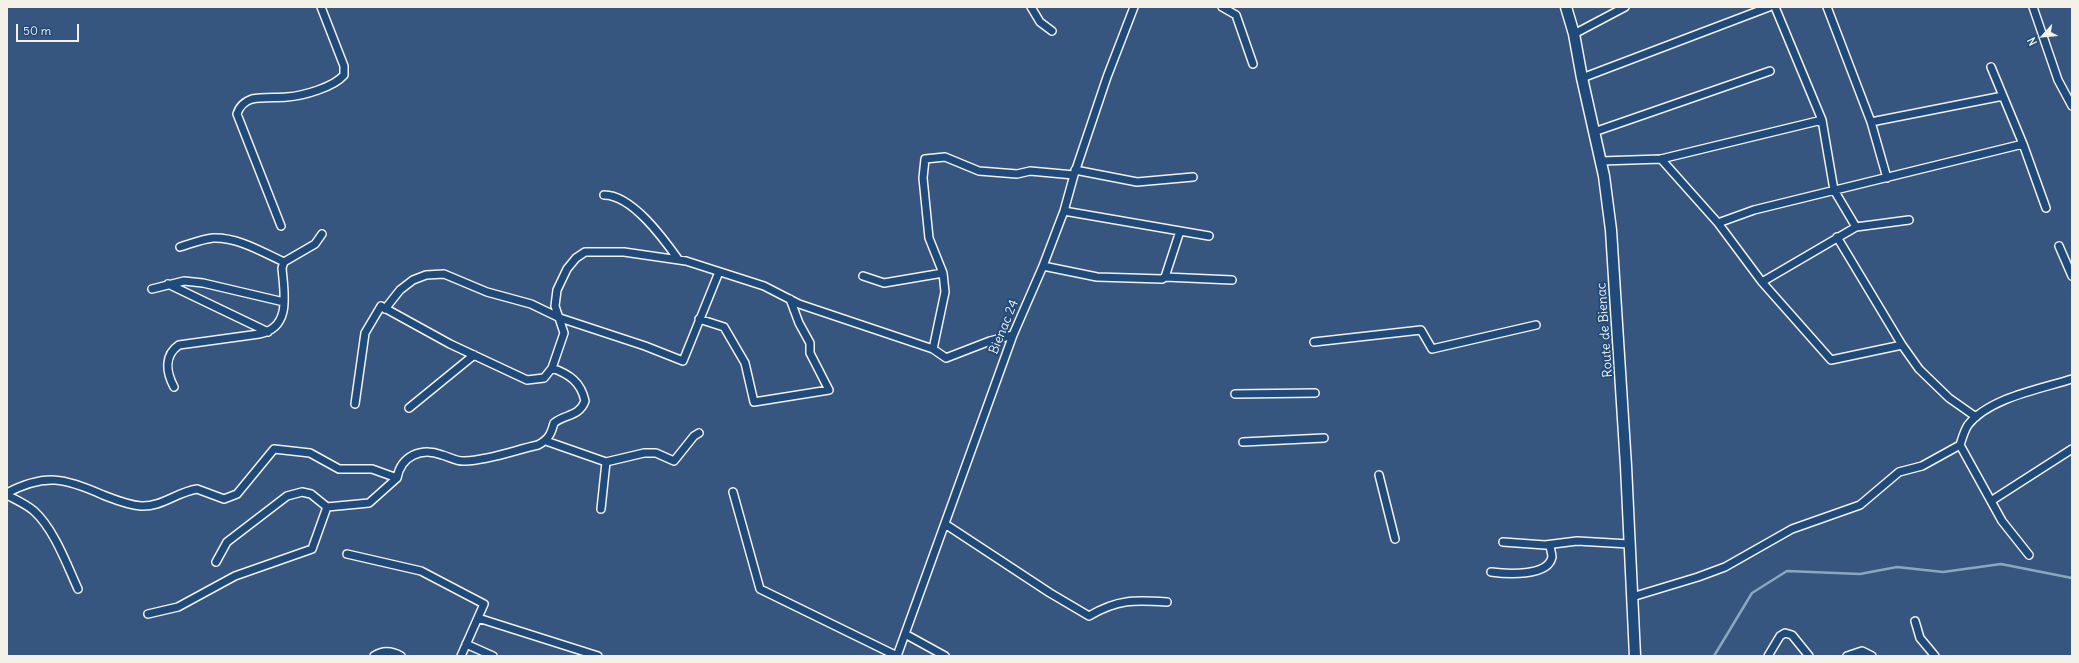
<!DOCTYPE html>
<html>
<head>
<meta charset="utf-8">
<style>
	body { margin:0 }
	#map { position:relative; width:2079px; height:663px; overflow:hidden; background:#365680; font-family:Delius,sans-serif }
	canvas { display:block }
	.frame { position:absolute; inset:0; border:8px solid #f4f1e8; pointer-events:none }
	.north { position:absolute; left:2023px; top:16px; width:40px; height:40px; -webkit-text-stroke:3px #1f4a7a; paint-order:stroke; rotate:243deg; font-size:11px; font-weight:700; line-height:16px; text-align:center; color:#f4f1e8 }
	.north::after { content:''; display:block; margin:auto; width:14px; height:18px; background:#f4f1e8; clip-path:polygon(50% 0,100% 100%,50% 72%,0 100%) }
	.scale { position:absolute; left:16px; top:24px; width:63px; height:18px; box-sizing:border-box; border:2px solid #f4f1e8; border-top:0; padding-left:5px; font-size:12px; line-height:14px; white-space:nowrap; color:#f4f1e8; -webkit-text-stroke:3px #1f4a7a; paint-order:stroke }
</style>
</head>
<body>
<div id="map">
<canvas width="2079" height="663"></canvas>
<div class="frame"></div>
<div class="north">N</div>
<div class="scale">50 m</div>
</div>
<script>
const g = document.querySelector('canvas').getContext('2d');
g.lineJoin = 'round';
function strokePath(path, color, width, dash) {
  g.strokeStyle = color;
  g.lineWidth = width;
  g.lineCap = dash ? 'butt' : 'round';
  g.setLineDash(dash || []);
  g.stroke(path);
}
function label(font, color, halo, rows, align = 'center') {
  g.font = font + ' Delius,sans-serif';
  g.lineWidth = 4;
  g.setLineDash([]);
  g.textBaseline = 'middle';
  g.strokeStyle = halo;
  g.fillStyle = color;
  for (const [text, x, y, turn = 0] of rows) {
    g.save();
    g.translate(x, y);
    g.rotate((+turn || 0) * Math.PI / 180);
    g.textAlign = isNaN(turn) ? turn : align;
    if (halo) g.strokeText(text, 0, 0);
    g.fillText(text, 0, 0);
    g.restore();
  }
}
strokePath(new Path2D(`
	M1714,656L1752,593L1787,571L1860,574L1897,567L1943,572L2001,564L2072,578`), '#8aa8bd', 2.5);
const street = new Path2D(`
	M1031,7L1040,22L1052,31
	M1222,7L1236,15L1253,64
	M1775,7L1822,120L1834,190L1856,227
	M1827,7L1871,122L1887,178
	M2033,7L2058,80L2072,106
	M1574,34L1625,7
	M1991,67L2023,144L2046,208
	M1582,78L1769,7
	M1871,122L2003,96
	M1594,132L1770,71
	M1661,159L1718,223L1754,210L2023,144
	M1601,161L1661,159L1822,120
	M1075,170L1137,182L1193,177
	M604,195C632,195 663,238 678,259
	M1064,211L1209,236
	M1718,223L1762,282L1831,360L1902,345
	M281,226L237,114C239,107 245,101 252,99C263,97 276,98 287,97C303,96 334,87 344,75V66L321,7
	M1837,237L1902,345L1919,369L1949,398L1976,417
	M2059,246L2072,276
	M180,247C190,244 202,239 213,238C238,237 262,252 284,262
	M1043,266L1097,277L1162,279L1165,277L1180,231
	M863,276L884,283L943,273
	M1165,277L1232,280
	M1762,282L1856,227L1909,220
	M168,284L268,332
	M152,289L184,281L203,283L284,302
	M385,309L400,290L413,280L426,275L444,274L487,292L531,304L560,318L645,346L683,361L719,272
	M699,319L724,327L745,363L754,402L829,390L810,353V343L799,323L790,299
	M1314,342L1421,330L1432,349L1536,325
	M933,349L945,292L943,273L929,238L923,178L925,159L945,157L979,171L1017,174L1030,171L1074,175
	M174,387C166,372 164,355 179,345L259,334C292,328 284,293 282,268L284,262L315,244L322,234
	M1235,394L1315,393
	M355,404L365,333L381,306L450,344L527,380L544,378L552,368L564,333L555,306L557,290L567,269L576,258L585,252H624L686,261L764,286L799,304L933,349L946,358L990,341L1013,335
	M409,408L474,355
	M546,441L606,462
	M1243,442L1324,438
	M1960,445L2002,521L2029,555
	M1379,475L1395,539
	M733,492L760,589L897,656
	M7,493C45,473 65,478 103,495C116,500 128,505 141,506C162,507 177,492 197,489L224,499L237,494L274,449L310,453L339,469H372L397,478
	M7,495C16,500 26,504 34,511C54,529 67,565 78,589
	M1991,501L2072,449
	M601,509L606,462L644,453H656L674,461L694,436L699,433
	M945,524L1050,593L1089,616C1118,599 1134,600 1167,602
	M1503,542L1545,545L1577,541L1629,544
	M347,554L421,571L484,604L461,656
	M216,562L227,542L287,496L302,492L311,494L327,507
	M1491,572C1506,574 1548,577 1552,557C1552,554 1550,548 1550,545
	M1632,597L1698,577L1725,567L1792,529L1860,505L1899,472L1922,466L1960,445C1962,439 1964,431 1968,425C1989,398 2040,389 2072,379
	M148,614L178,607L235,576L312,549L327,507L369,503L397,478C401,456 421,447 442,455C450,457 457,462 465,461C490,460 515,450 538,445C549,439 551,434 554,423C565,414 579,417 585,401C581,382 569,374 552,368
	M478,618L598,656
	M1915,621L1920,638L1935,656
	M905,634L945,656
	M466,644L493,656
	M374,656C383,650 392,651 401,656
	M897,656L1013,335L1043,266L1064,211L1074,175L1107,77L1134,7
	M1768,656L1780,636L1785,633L1792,635L1809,656
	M1847,656L1862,651L1872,656`);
const secondary = new Path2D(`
	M1566,7L1574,34L1582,78L1604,176L1611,230L1626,466L1635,656`);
strokePath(street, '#f4f1e8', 10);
strokePath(secondary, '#f4f1e8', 13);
strokePath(street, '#1f4a7a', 7);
strokePath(secondary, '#1f4a7a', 10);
label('13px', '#f4f1e8', '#1f4a7a', [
	["Bienac 24",1004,327,-68],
	["Route de Bienac",1605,330,-94]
]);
</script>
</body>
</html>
